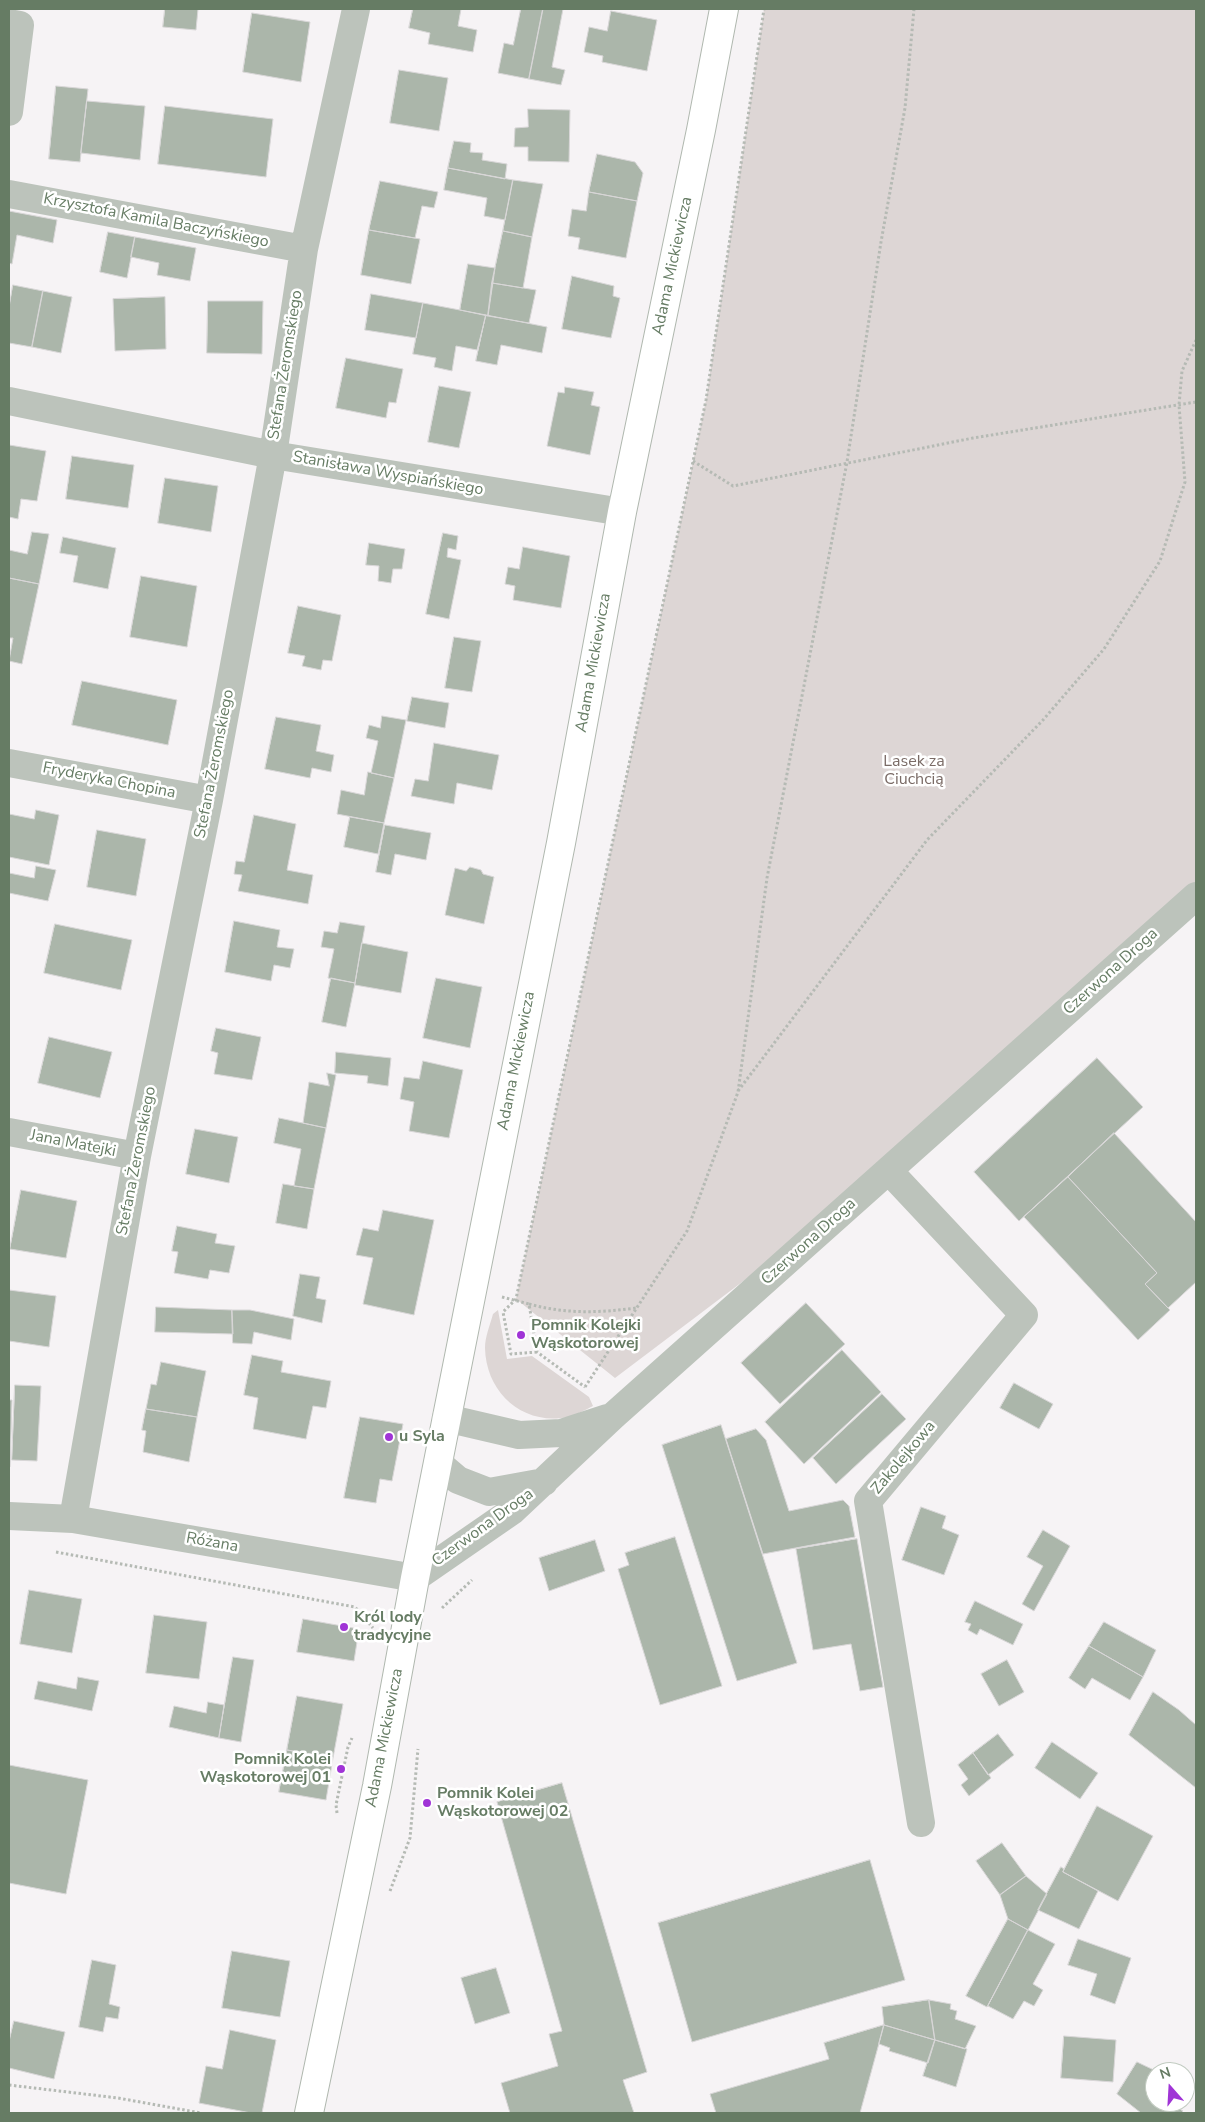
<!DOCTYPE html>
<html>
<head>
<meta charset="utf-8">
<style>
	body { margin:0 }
	#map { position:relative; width:1205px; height:2122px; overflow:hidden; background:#f6f3f5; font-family:"Nunito Sans",sans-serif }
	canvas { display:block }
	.frame { position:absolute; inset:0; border:10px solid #667c64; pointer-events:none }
	.north { position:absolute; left:1145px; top:2062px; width:50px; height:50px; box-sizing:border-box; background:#fff; border:1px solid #c2cbc1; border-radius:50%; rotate:341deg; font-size:14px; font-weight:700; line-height:20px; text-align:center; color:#667c64 }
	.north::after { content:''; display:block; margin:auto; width:18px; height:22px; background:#a034d6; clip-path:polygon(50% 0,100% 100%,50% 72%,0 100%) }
</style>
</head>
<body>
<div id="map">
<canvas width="1205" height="2122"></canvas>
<div class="frame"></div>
<div class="north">N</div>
</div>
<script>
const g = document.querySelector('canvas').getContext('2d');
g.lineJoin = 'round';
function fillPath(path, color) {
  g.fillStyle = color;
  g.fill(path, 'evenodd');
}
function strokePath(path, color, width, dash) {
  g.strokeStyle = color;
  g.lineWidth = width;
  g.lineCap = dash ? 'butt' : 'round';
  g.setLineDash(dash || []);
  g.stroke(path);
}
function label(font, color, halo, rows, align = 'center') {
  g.font = font + ' "Nunito Sans",sans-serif';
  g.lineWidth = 5;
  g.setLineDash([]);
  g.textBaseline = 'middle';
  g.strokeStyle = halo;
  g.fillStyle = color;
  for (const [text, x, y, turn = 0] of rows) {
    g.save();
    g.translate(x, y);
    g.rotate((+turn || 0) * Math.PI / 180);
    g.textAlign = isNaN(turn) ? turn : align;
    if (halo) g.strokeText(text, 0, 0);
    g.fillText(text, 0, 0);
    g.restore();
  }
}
fillPath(new Path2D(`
	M764,9H1196V896L889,1171L615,1378L516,1299L706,400Z
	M498,1310L507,1359L532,1356L589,1397L593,1406C585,1410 576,1415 568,1417C523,1426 486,1393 485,1348C485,1337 490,1325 493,1314Z`), '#ddd6d5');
const building = new Path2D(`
	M165,9H198L196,30L163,27Z
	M413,9H461L458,26L477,30L473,52L428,44L430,33L409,28Z
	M521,9H543L529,79L498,73L504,43L513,45Z
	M543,9H563L552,67L565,70L561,85L529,79Z
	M611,11L657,20L647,71L602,62L603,56L584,52L589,27L607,31Z
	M252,13L310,22L301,82L243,72Z
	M399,70L448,78L439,131L390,123Z
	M56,86L88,89L80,162L49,159Z
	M87,101L145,106L140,160L81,153Z
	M165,106L273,119L266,177L158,164Z
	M528,109L570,110L569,162L528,161V147H514L515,128L528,127Z
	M454,141L471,143L470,152L483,153L482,160L507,164L505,179L448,168Z
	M597,154L635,162L643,173L637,201L589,192Z
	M448,168L513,180L505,220L484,216L487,198L444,190Z
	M513,180L543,184L532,237L503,231Z
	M380,181L438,192L434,208L422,206L415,238L369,230Z
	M589,192L637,201L626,258L578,249L580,238L568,236L572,209L586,211Z
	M9,211L57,220L53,243L17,235L12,264L9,263Z
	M369,230L420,239L411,284L361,275Z
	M503,231L532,237L523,288L492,283Z
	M108,232L135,237L127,278L100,272Z
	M135,237L196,248L190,281L157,275L159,263L131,257Z
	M468,264L495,268L488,316L460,310Z
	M572,276L614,286L613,296L620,298L611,338L562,329Z
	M492,283L536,290L529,323L488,316Z
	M13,285L43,291L32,347L9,343V308Z
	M43,291L72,297L61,353L32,347Z
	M371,294L423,303L416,338L365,330Z
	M165,297L166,349L115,351L113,299Z
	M208,301H263L262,354L207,353Z
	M423,303L486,315L477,350L456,346L452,371L434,367L436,358L413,354Z
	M486,315L547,327L542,353L501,345L497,365L476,361Z
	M346,358L403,369L396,403L389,402L386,418L336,408Z
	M439,386L471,392L459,448L428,442Z
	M565,387L594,392L591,405L600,407L590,455L547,446L558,392L564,393Z
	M9,445L46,451L37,501L21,499L18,519L9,517Z
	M72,456L134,465L128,508L66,499Z
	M165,478L218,486L211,532L158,523Z
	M32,532L49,534L39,584L9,578V550L27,554Z
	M443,533L458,536L456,550L448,548L447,557L461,560L449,619L426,614Z
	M63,537L116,548L108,589L73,582L78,556L60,553Z
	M369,543L405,549L402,569H393L391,583L378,581L379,566L366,565Z
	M523,547L570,556L561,608L513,600L515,586L505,584L508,567L519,569Z
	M141,576L197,586L187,647L130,637Z
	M9,578L39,584L22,664L9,661L13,638H9Z
	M298,606L341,615L332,661L323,660L321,670L302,666L305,656L288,653Z
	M454,637L481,641L472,692L445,688Z
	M82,681L177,700L168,745L72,725Z
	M412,697L449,703L445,728L407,721Z
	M382,716L406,720L394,778L371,773L378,741L366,738L369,725L380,728Z
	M276,717L321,725L316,751L334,755L331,772L312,768L310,778L265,769Z
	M434,743L499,755L492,790L457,783L454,804L411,796L415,779L428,781Z
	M368,772L394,778L384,823L337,814L341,790L364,795Z
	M36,810L59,815L49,865L9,857V814L34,819Z
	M254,815L296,824L287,870L313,875L308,904L238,891L242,875L234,874L236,861L244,862Z
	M350,817L384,823L378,854L344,847Z
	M385,825L431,833L426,860L395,854L391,875L376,872Z
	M97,830L146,839L136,896L87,887Z
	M36,866L56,870L48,901L9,893V873L34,878Z
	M470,867L481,870L483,874L494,877L484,924L445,915L455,868L466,871Z
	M234,921L280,930L277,947L294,949L290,968L274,965L271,981L225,972Z
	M340,922L365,926L355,983L328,978L334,949L321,947L324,931L337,933Z
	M55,924L132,940L121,990L44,973Z
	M362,943L408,952L401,993L355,985Z
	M331,978L355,983L346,1027L322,1022Z
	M436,978L482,987L470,1048L423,1038Z
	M216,1028L261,1037L252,1080L214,1074L218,1053L211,1051Z
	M49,1037L112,1052L100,1098L38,1083Z
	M336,1052L391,1058L388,1086L367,1083L368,1076L335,1073Z
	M1097,1058L1143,1107L1019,1221L974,1172Z
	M423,1061L463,1070L449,1138L409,1131L414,1102L400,1099L404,1077L419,1079Z
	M327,1073L336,1075L326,1128L303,1123L309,1082L329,1086Z
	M279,1118L326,1128L314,1189L294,1186L301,1149L274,1143Z
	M195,1129L238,1137L229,1183L186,1174Z
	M1114,1133L1196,1222V1282L1168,1308L1145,1284L1157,1273L1068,1177Z
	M1068,1177L1157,1273L1145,1284L1170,1310L1138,1340L1024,1217Z
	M283,1184L314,1189L307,1229L276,1223Z
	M21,1190L77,1201L66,1258L10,1249Z
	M383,1210L434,1220L414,1315L363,1304L373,1258L356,1255L363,1228L378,1231Z
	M177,1226L217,1234L215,1243L235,1246L229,1273L210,1270L208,1279L174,1273L178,1252L172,1251Z
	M300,1274L320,1277L316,1298L326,1300L322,1323L293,1316Z
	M9,1290L56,1296L49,1347L9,1341Z
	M806,1303L845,1344L780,1404L741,1363Z
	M156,1307L232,1310L233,1334L155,1332Z
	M232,1310H250L294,1319L291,1340L254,1332L252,1344L233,1343Z
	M842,1350L881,1392L804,1464L765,1422Z
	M252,1355L283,1361L281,1372L331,1381L326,1408L313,1406L306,1439L253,1429L258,1398L244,1395Z
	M161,1362L206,1371L197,1417L146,1409L151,1384L156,1385Z
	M1014,1383L1053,1404L1039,1429L1000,1408Z
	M15,1385L41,1386L37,1461L12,1460Z
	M882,1394L906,1419L836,1484L813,1458Z
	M9,1400H12L10,1467H9Z
	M146,1409L197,1417L189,1462L143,1452L146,1431L142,1430Z
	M360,1417L403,1424L392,1481L380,1479L376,1503L344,1498Z
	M721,1425L797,1663L737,1681L662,1445Z
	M756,1429L766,1440L789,1511L843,1500L849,1506L855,1537L763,1554L726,1439Z
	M921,1507L946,1516L942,1528L959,1535L944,1575L902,1560Z
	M1043,1530L1070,1546L1034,1611L1022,1604L1043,1566L1027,1557Z
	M675,1537L722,1686L660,1705L618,1569L629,1565L625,1553Z
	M857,1539L883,1687L860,1691L851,1644L813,1650L796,1549Z
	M595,1540L605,1571L549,1591L539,1558Z
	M29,1590L82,1599L72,1653L20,1644Z
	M975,1601L1023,1624L1013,1645L980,1629L977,1635L968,1630L971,1624L965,1622Z
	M154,1615L207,1622L199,1679L146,1673Z
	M303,1619L359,1629L354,1661L297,1652Z
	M1104,1622L1156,1650L1143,1677L1089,1646Z
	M1089,1646L1143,1677L1130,1700L1092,1678L1085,1689L1069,1678Z
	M233,1657L254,1660L241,1742L219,1738Z
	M1007,1660L1024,1692L999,1706L981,1674Z
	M78,1677L99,1681L92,1711L34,1699L38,1681L76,1689Z
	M1153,1692L1179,1710L1196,1725V1788L1129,1735Z
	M297,1696L343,1704L333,1758L287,1750Z
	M208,1702L224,1705L219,1738L169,1727L174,1706L206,1713Z
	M998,1734L1014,1755L988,1775L973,1753Z
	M1052,1742L1098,1773L1080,1799L1035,1768Z
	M287,1750L333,1758L326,1800L279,1792Z
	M973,1753L991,1778L969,1796L961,1785L968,1779L958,1765Z
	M9,1765L88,1780L66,1894L9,1883Z
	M562,1783L647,2072L623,2080L634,2113H510L501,2083L558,2066L549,2034L562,2031L497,1802Z
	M1097,1806L1153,1836L1118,1901L1063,1872Z
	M1002,1843L1026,1876L1000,1895L976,1861Z
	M870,1860L905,1980L692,2042L658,1923Z
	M1061,1867L1064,1869L1063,1872L1098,1891L1079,1929L1038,1910Z
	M1026,1876L1047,1894L1028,1930L1008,1919L1000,1895Z
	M1008,1919L1028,1930L987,2007L966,1996Z
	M1028,1930L1055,1944L1033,1984L1043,1990L1034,2006L1024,2001L1013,2019L988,2006Z
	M1078,1939L1131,1958L1115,2004L1090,1995L1097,1974L1068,1965Z
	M232,1951L290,1961L280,2017L222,2008Z
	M92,1960L116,1965L109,2004L120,2007L118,2019L106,2017L103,2032L79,2027Z
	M496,1968L510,2013L475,2024L461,1978Z
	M929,2000L935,2040L884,2025L882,2007Z
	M929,2000L951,2004L950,2009L957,2011L955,2019L976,2026L965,2049L935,2040Z
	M14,2021L65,2032L54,2079L9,2068V2042Z
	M884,2025L860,2113H716L710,2094L829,2059L824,2043Z
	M884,2025L935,2040L928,2063L889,2051L890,2048L879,2044Z
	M230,2030L276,2040L262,2113H251L199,2103L206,2066L222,2069Z
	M1064,2036L1116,2040L1113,2082L1061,2078Z
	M935,2040L967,2049L956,2087L923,2076Z
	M1137,2062L1158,2072H1155V2102H1172L1171,2104L1183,2111L1181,2113H1141L1117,2094Z`);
fillPath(building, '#abb6aa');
strokePath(building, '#d8d6d7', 1);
const major = new Path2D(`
	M309,2113L377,1786L415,1578L561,843L622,512L701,130L724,9`);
strokePath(major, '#b0b8af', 30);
strokePath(new Path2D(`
	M693,461L733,486L973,438L1196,402
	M738,1091L927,840L1043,720L1104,649L1160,561L1185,482L1179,405L1182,371L1196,340
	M502,1297L529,1304L537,1352L585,1387
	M529,1304C565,1314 599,1313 636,1308
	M537,1352L511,1354L503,1312L516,1299L706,400L764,9
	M585,1387L687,1231L738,1092L767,878L847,462L881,242L905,108L914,9
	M56,1552L355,1607L373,1628
	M442,1608L472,1580
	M337,1813L336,1805L348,1747L352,1738
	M390,1891L410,1838L418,1749
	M9,2085L118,2098L201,2113`), '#b5bab4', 3, [2.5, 2.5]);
strokePath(new Path2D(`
	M9,23L20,25L9,112
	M9,194L304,249
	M9,401L273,455L622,512
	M9,763L209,800
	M9,1132L137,1156
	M889,1171L1024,1315L868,1501L921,1823
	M446,1418L519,1435L561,1433L607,1418
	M438,1463L458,1480L489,1492L544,1482
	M9,1516L73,1519L415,1578L512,1511L613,1416L1196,896
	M73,1519L137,1156L209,800L273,455L304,249L356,9`), '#bcc3bb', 28);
strokePath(major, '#fff', 28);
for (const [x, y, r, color] of [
	[521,1335,5,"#a034d6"],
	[389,1437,5,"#a034d6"],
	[344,1627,5,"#a034d6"],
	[341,1769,5,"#a034d6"],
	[427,1803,5,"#a034d6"]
]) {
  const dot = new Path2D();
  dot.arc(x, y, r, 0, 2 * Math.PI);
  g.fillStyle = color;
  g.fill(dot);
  strokePath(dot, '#fff', 2);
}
label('16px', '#667c64', '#fff', [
	["Krzysztofa Kamila Baczyńskiego",156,221,11],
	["Adama Mickiewicza",673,266,-78],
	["Stefana Żeromskiego",286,365,-81],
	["Stanisława Wyspiańskiego",388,474,10],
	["Adama Mickiewicza",594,663,-80],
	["Stefana Żeromskiego",215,764,-79],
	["Fryderyka Chopina",109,781,11],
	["Czerwona Droga",1111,972,-42],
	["Adama Mickiewicza",517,1061,-79],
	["Jana Matejki",73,1144,11],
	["Stefana Żeromskiego",137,1161,-79],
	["Czerwona Droga",809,1242,-42],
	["Zakolejkowa",904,1458,-50],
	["Czerwona Droga",483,1528,-36],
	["Różana",212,1543,10],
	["Adama Mickiewicza",385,1738,-79]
]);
label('16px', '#7a6b66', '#fff', [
	["Lasek za",914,762],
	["Ciuchcią",914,780]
]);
label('bold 16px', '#667c64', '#fff', [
	["Pomnik Kolejki",531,1326],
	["Wąskotorowej",531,1344],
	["u Syla",399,1437],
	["Król lody",354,1618],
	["tradycyjne",354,1636],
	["Pomnik Kolei",331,1760,"right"],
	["Wąskotorowej 01",331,1778,"right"],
	["Pomnik Kolei",437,1794],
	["Wąskotorowej 02",437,1812]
], 'left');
</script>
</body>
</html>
